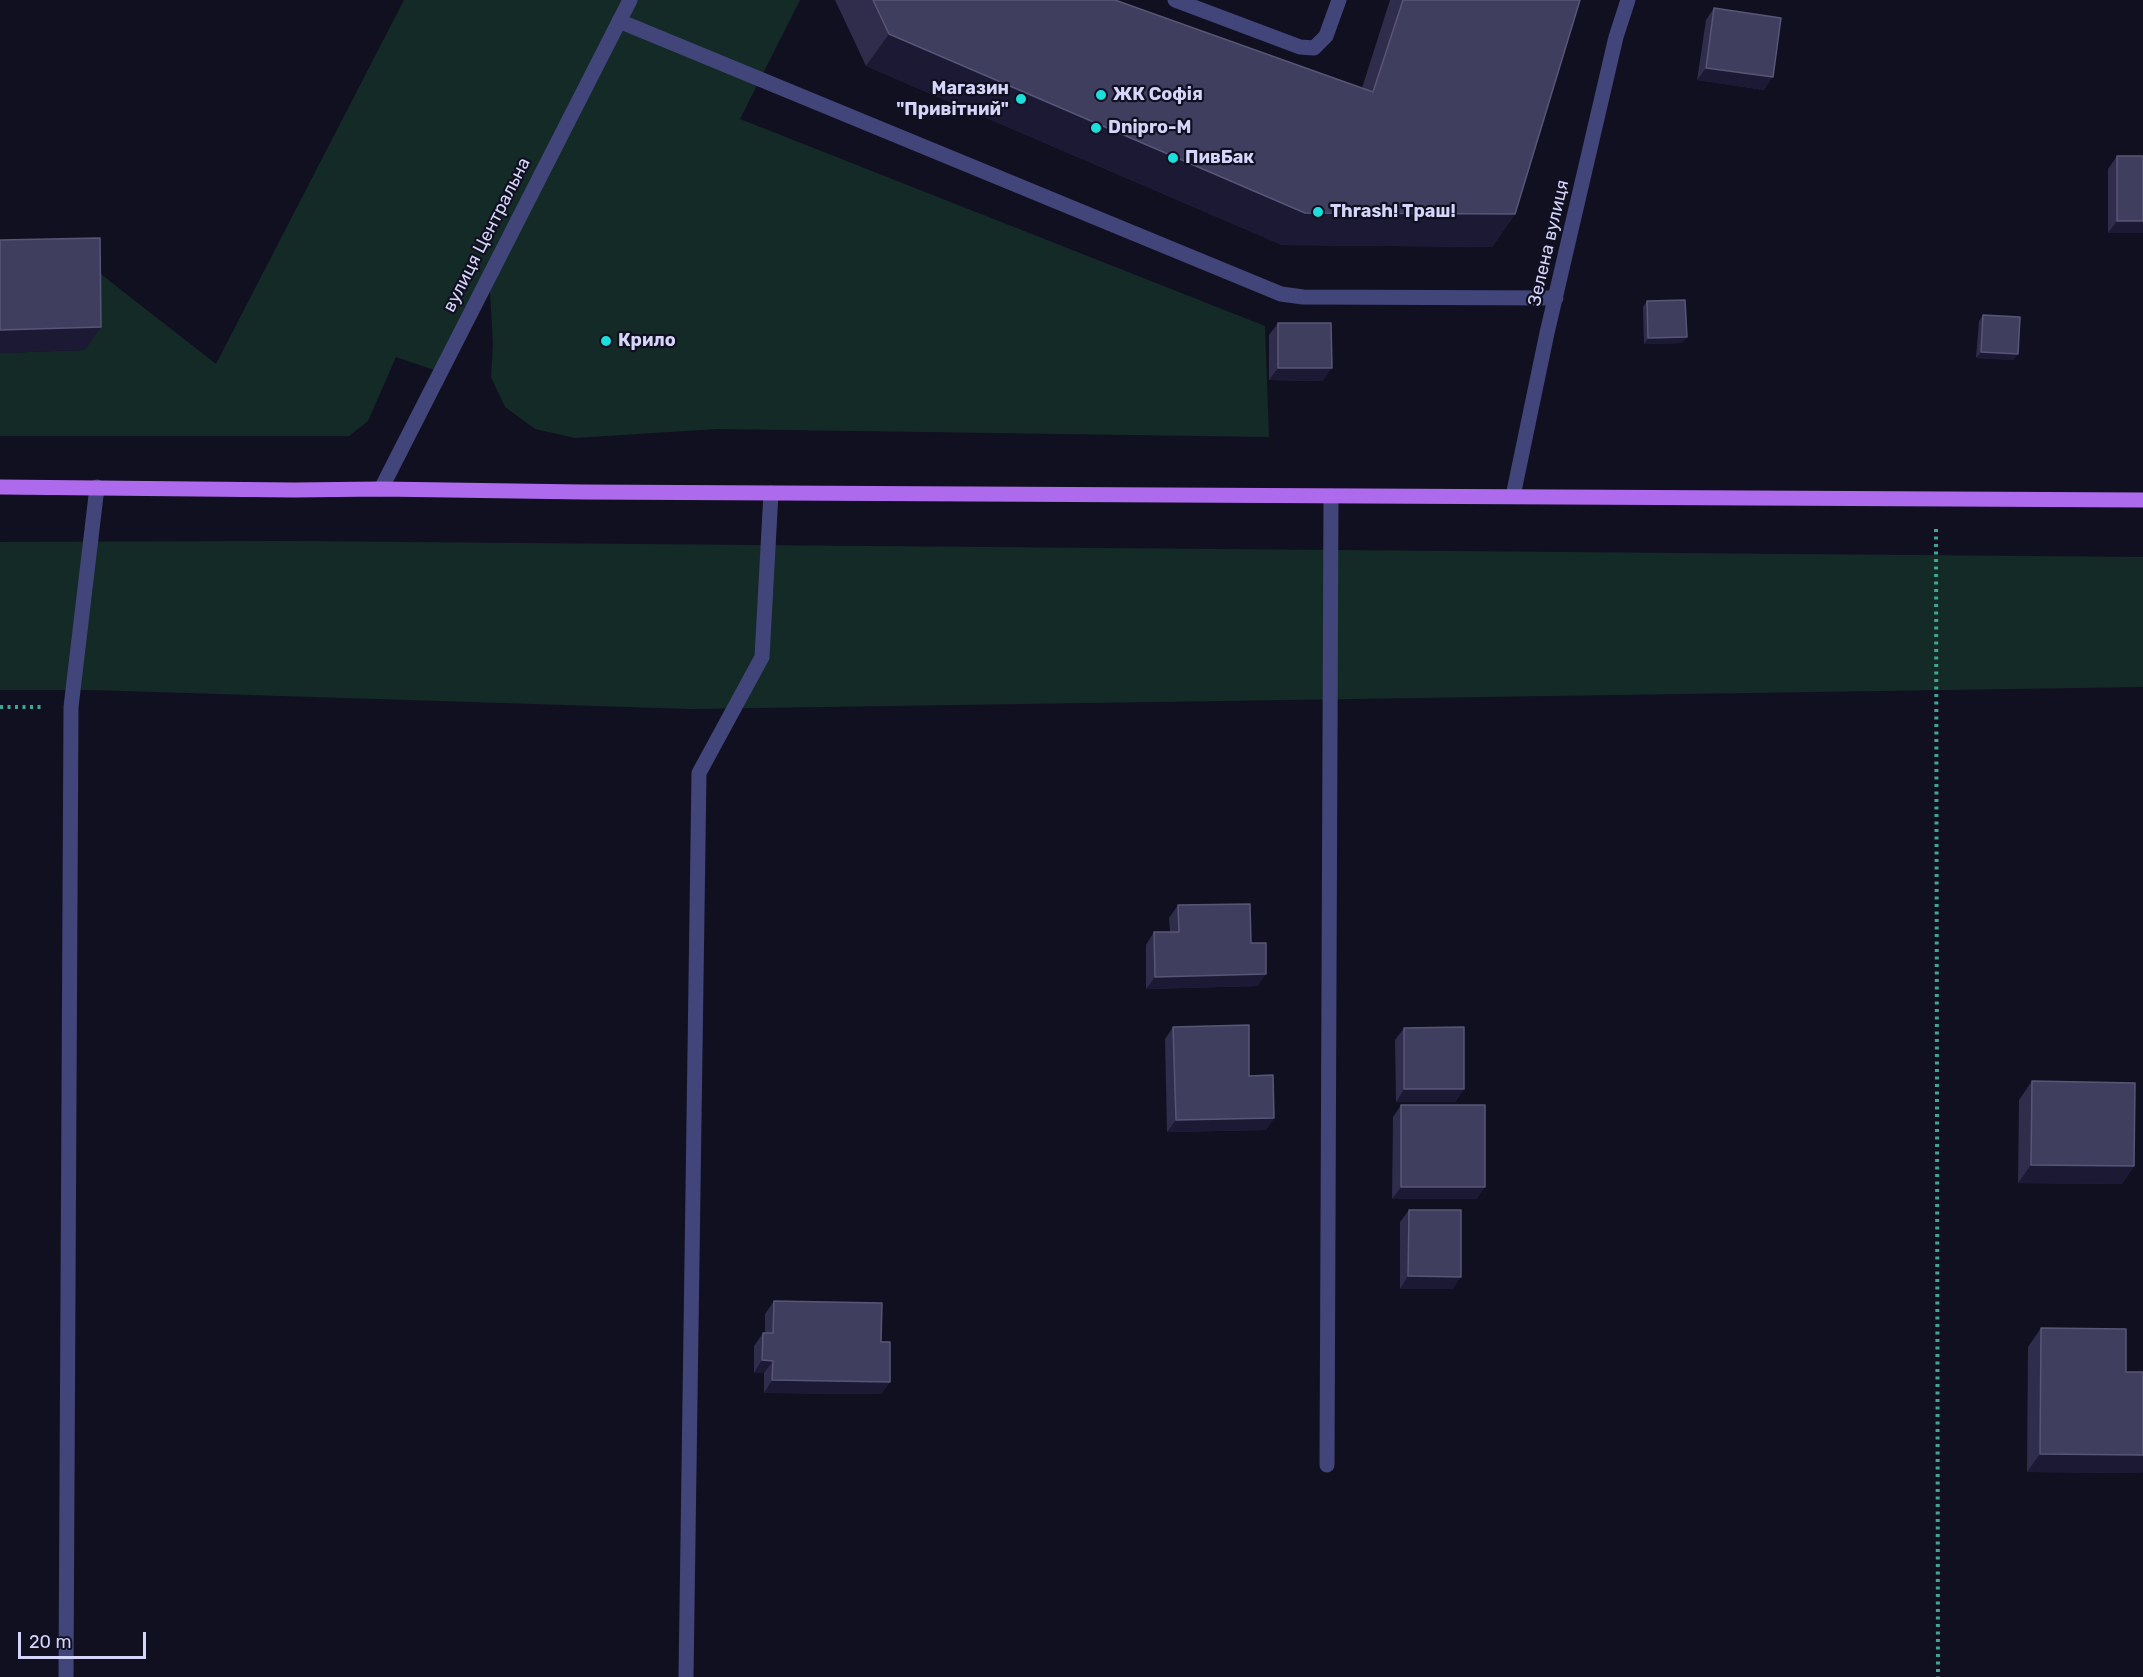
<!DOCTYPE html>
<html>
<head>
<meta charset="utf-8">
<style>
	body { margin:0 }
	#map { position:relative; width:2143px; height:1677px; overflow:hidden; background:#111021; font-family:Rubik,sans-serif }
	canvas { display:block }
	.scale { position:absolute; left:18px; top:1632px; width:128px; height:27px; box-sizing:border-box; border:3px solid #d5d5fa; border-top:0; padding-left:8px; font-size:18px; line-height:21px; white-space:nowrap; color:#d5d5fa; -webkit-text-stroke:4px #111021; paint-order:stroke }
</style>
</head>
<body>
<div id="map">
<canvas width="2143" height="1677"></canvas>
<div class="scale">20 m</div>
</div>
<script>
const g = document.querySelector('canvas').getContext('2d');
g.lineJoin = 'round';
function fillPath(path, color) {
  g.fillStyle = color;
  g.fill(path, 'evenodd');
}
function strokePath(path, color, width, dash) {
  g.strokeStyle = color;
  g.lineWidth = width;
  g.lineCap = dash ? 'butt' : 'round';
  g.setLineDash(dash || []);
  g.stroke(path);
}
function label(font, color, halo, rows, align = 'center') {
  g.font = font + ' Rubik,sans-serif';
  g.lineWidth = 4.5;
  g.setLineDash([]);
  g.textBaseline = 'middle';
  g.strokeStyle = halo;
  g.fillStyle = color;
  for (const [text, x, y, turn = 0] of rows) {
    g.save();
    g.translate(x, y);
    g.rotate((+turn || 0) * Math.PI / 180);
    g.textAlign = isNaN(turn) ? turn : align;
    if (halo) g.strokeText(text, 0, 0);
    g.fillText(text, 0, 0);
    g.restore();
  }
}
fillPath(new Path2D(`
	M404,0H800L740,119L1265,326L1269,437L717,429L575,438L535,429L505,407L491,377L493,344L489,275L440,372L396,357L368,421L349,436H0V353L85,350L84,261L216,364Z
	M290,541L2143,557V687L692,709L92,690H0V542Z`), '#142a27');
strokePath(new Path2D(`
	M1936,529L1938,1677
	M0,707H41`), '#3da694', 4, [3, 4.5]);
strokePath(new Path2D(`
	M1175,0L1300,47L1314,48L1326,36L1339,0
	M619,21L1281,294L1303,297L1556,298
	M381,489L630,0
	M1513,496L1547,333L1616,37L1628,0
	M1327,1465L1331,496
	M66,1677L71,707L97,487
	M686,1677L699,773L762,657L771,493`), '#41457a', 15);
strokePath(new Path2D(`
	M0,487L294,490L381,489L583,492L2143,500`), '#ad6aec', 15);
fillPath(new Path2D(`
	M835,0H1115L1362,88L1390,0H1580L1515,214L1492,247L1282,245L866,66Z
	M1714,8L1764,90L1697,80L1706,20Z
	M2117,156H2143V233H2108V169Z
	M1647,301L1682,343L1644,344L1643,307Z
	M1983,315L2018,354L2013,360L1976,358L1979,321Z
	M1278,323L1323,381L1269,380V335Z
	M1178,905L1251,943L1258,986L1146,989V945L1154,932H1170L1169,918Z
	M1173,1027L1249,1076L1274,1118L1266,1130L1167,1132L1165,1039Z
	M1404,1028L1464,1089L1455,1102H1396L1395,1040Z
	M2032,1081L2134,1166L2122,1184L2018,1183L2019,1100Z
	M1401,1105L1477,1199H1392L1393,1117Z
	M1409,1210L1453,1289H1400V1222Z
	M774,1301L881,1342L890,1382L881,1394L764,1393V1373H754V1346L763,1333H765V1314Z
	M2041,1328L2126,1372H2143V1471L2142,1473L2027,1472L2028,1347Z`), '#2f2c4c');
fillPath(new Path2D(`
	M889,34L1515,214L1492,247L1282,245L866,66Z
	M1706,68L1773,77L1764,90L1697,80Z
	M2117,221H2143V233H2108Z
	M101,327L85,350L0,353V330Z
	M1687,337L1682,343L1644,344L1648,338Z
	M1981,352L2018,354L2013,360L1976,358Z
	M1278,368H1332L1323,381L1269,380Z
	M1266,974L1258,986L1146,989L1155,977Z
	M1404,1089H1464L1455,1102H1396Z
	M1274,1118L1266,1130L1167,1132L1176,1120Z
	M2031,1165L2134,1166L2122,1184L2018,1183Z
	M1401,1187H1485L1477,1199H1392Z
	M1408,1276L1461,1277L1453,1289H1400Z
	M762,1360L773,1361L764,1373H754Z
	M772,1380L890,1382L881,1394L764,1393Z
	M2040,1454L2143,1455V1471L2142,1473L2027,1472Z`), '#1b1933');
const building = new Path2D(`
	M873,0H1115L1373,92L1403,0H1580L1515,214L1305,213L889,34Z
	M1714,8L1781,18L1773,77L1706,68Z
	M2117,156H2143V221H2117Z
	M100,238L101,327L0,330V240Z
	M1685,300L1687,337L1648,338L1647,301Z
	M1983,315L2020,317L2018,354L1981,352Z
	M1278,323H1331L1332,368H1278Z
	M1250,904L1251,943H1266V974L1155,977L1154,932H1179L1178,905Z
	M1249,1025V1076L1273,1075L1274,1118L1176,1120L1173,1027Z
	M1464,1027V1089H1404V1028Z
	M2032,1081L2135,1083L2134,1166L2031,1165Z
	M1401,1105H1485V1187H1401Z
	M1409,1210H1461V1277L1408,1276Z
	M774,1301L882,1303L881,1342H890V1382L772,1380L773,1361L762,1360L763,1333H773Z
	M2041,1328L2126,1329V1372H2143V1455L2040,1454Z`);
fillPath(building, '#403e5f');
strokePath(building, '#585677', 1.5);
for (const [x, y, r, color] of [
	[1101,95,6,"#1cdfdd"],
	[1021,99,6,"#1cdfdd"],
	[1096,128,6,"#1cdfdd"],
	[1173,158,6,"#1cdfdd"],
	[1318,212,6,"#1cdfdd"],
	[606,341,6,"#1cdfdd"]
]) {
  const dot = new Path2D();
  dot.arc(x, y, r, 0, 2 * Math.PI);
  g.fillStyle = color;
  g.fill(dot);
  strokePath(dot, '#111021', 2);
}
label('bold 18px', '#d5d5fa', '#111021', [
	["Магазин",1009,89,"right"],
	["\"Привітний\"",1009,110,"right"],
	["ЖК Софія",1113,95],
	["Dnipro-M",1108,128],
	["ПивБак",1185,158],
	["Thrash! Траш!",1330,212],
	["Крило",618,341]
], 'left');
label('18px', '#d5d5fa', '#111021', [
	["вулиця Центральна",487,235,-63],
	["Зелена вулиця",1549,243,-77]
]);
</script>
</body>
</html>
